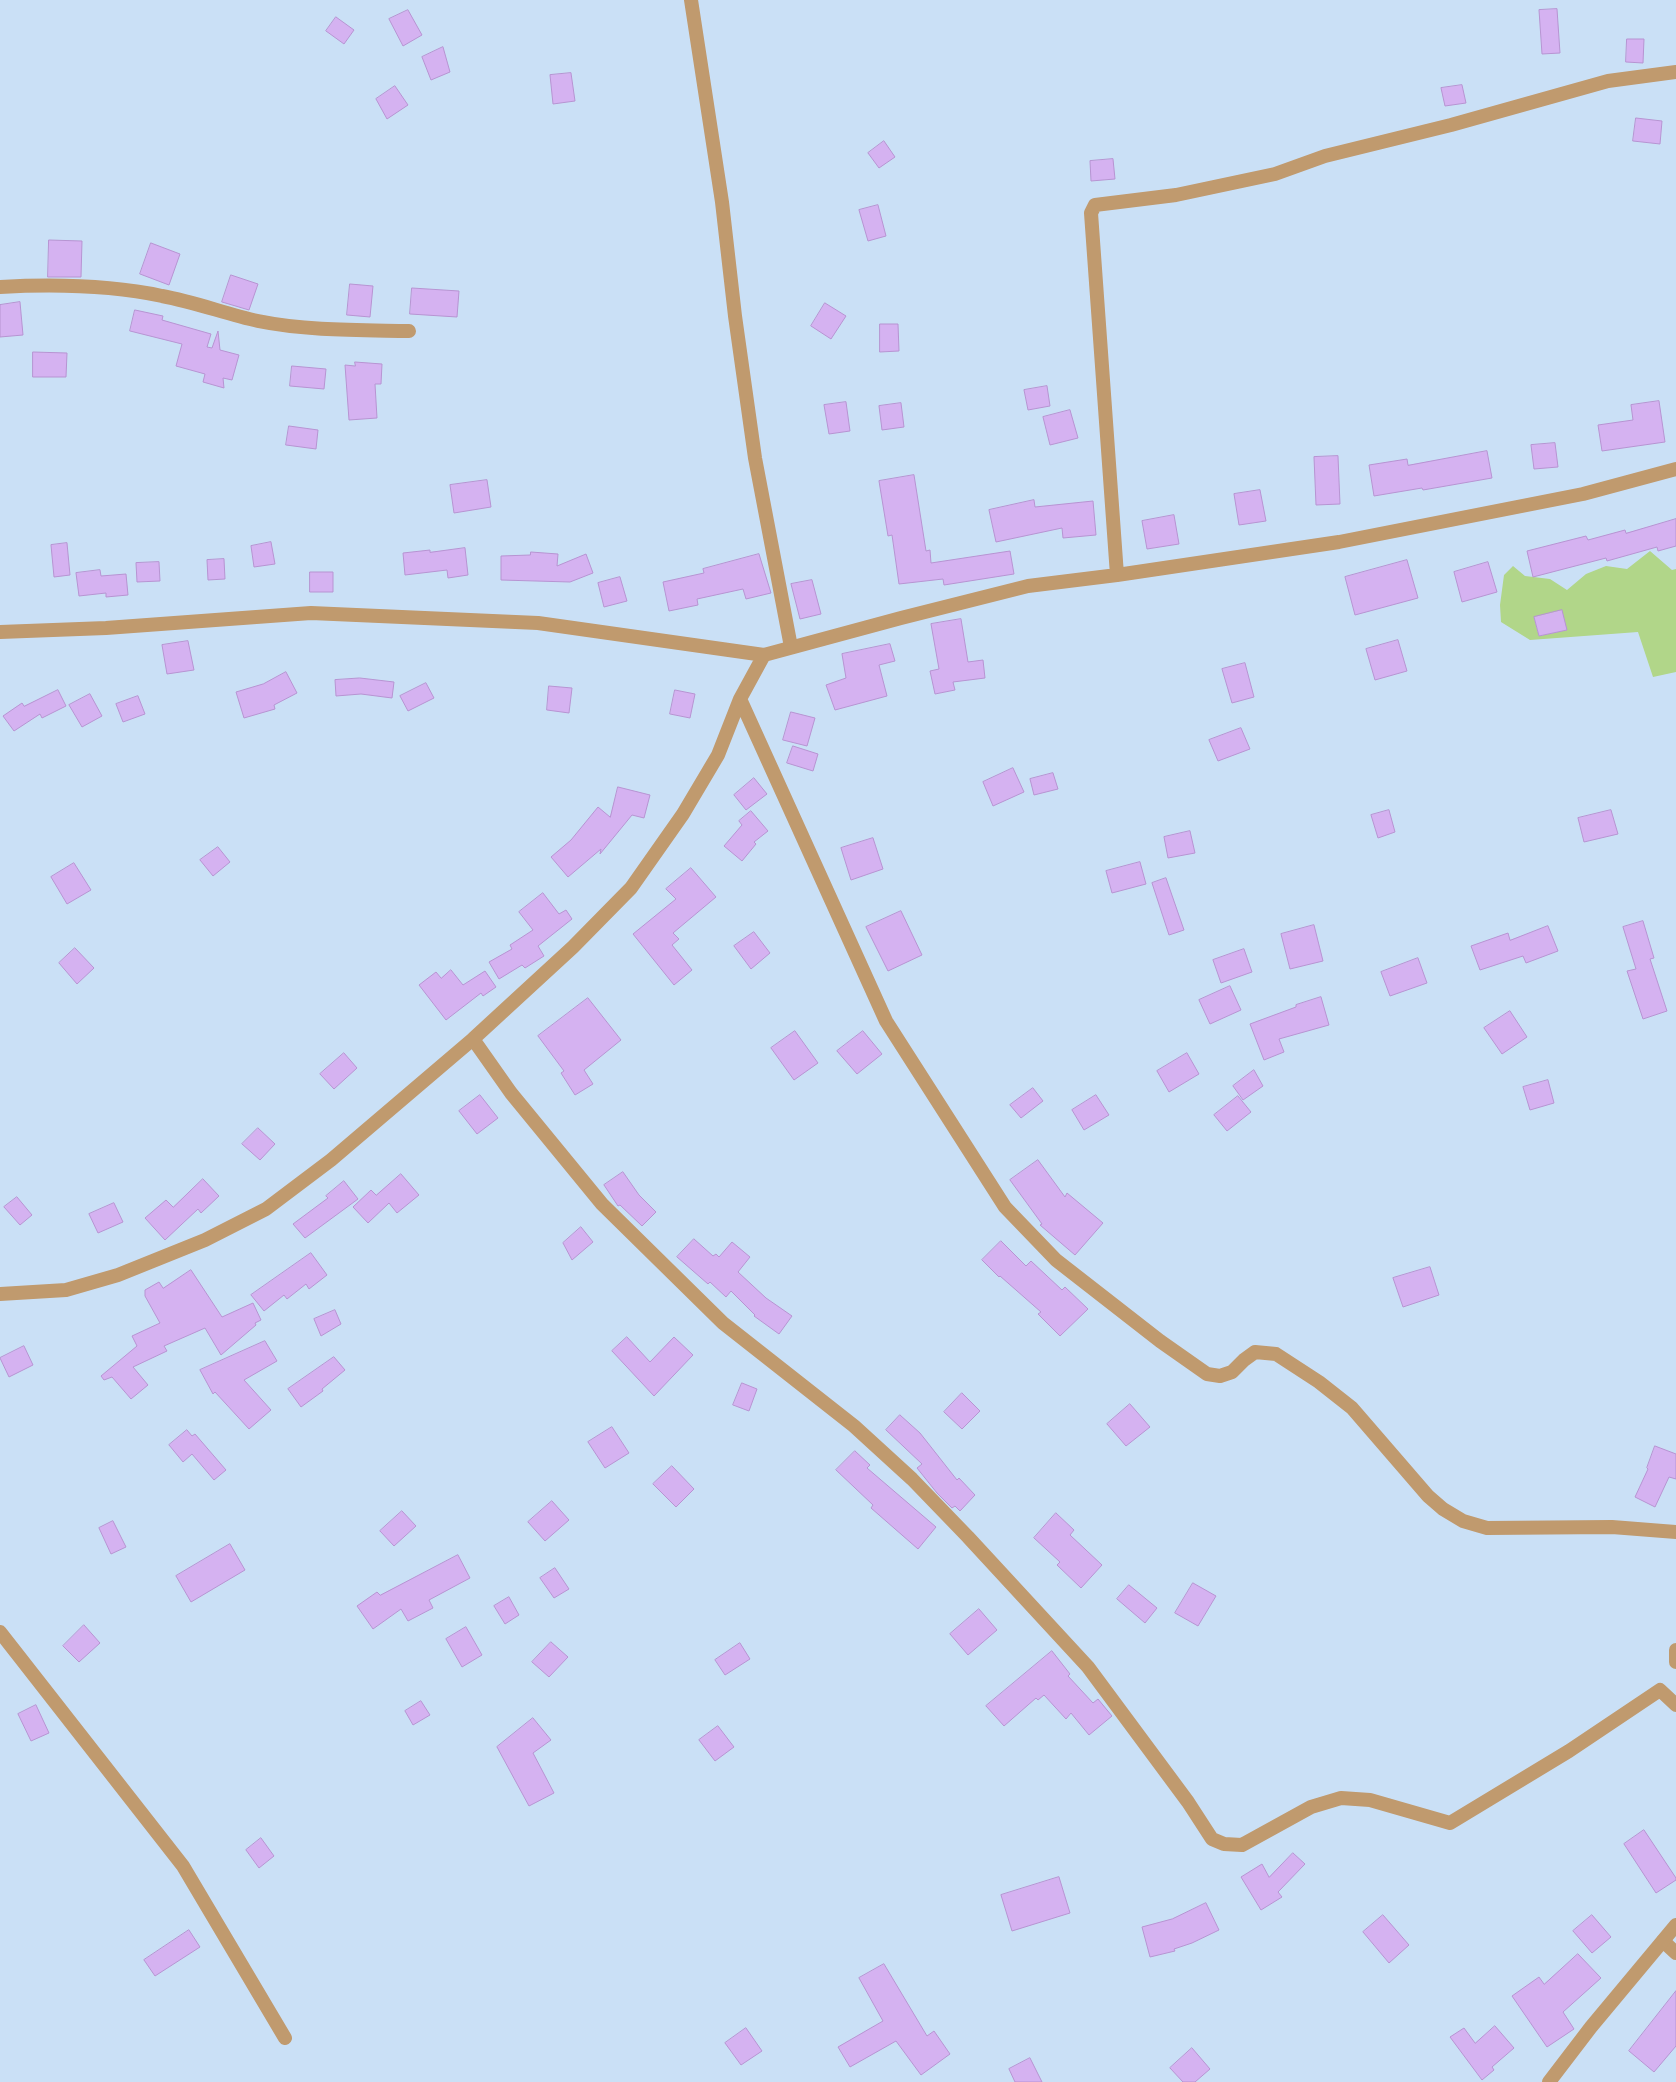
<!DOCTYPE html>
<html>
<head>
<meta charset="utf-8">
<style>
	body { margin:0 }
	canvas { display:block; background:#cae0f6 }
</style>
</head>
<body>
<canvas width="1676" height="2082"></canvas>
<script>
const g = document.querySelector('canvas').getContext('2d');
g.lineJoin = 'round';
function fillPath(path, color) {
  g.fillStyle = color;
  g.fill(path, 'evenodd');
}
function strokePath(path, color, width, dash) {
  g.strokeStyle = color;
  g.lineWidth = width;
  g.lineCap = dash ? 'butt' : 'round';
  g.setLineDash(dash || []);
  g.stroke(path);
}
fillPath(new Path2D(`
	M1650,551L1672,570L1676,569V672L1653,677L1638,632L1530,640L1501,622L1500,605L1504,575L1513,566L1525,576L1550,579L1567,590L1586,574L1606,566L1627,569ZM1534,617L1566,630L1539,636Z`), '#b1d689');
const building = new Path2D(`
	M1557,9L1560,53L1542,54L1539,10Z
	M408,10L422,35L403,46L389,19Z
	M336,17L354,30L344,44L326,31Z
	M1627,39H1644L1643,63L1626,62Z
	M443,47L450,72L431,80L422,57Z
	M571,73L575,101L553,104L550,75Z
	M1462,85L1466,103L1445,106L1441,88Z
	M395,86L408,105L387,119L376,99Z
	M1636,118L1662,121L1660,144L1633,141Z
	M884,141L895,157L879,168L868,153Z
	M1113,159L1115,179L1091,181L1090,161Z
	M878,205L886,236L868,241L859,210Z
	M49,240L82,241L81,277H48Z
	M151,243L180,254L169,285L140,274Z
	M231,275L258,284L249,310L222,302Z
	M350,284L373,286L370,317L347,315Z
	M412,288L459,291L457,317L410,314Z
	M20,302L23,335L0,337V305Z
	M825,303L846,316L831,339L811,326Z
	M135,310L163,316L162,320L211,334L207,347L212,348L218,331L220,350L239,355L232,380L223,378L224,388L203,382L205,374L176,366L182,344L130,331Z
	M880,324H898L899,351L880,352Z
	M33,352L67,353L66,377H33Z
	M355,362L382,364L381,384H375L377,418L349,420L345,365L355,366Z
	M292,366L326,369L324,389L290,386Z
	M1047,386L1050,406L1028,410L1024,390Z
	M1659,401L1665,442L1602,451L1598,425L1633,420L1631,405Z
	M846,402L850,431L829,434L824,405Z
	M901,403L904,427L882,430L879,406Z
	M1070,410L1078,438L1050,445L1043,417Z
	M289,426L318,430L316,449L286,445Z
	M1555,443L1558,467L1534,469L1531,445Z
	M1487,451L1492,478L1423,490L1422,488L1374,496L1369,465L1407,459L1408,465Z
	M1338,456L1340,504L1316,505L1314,457Z
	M914,475L926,551L930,550L931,563L1010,551L1014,574L944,585L943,579L899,584L892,535L888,536L879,481Z
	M487,480L491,507L454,513L450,485Z
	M1260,490L1266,521L1239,525L1234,494Z
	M1034,500L1035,507L1093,501L1096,535L1063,538L1062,528L996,542L989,510Z
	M1174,515L1179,544L1147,549L1142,521Z
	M1676,519V546L1658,551L1657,547L1607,561L1606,558L1533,577L1527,551L1586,536L1588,540L1625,530L1626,533Z
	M271,542L275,564L254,567L251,546Z
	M67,543L70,575L54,577L51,545Z
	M465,548L468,575L448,578L447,570L405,575L403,553L430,550V552Z
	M531,552L558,554L557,566L586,554L593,573L570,582L501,580V556L530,555Z
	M759,554L771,593L746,599L743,589L697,599L698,605L669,611L663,582L704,573L703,569Z
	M224,559L225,579L208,580L207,560Z
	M1407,560L1418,598L1355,615L1345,577Z
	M159,562L160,581L137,582L136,563Z
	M1488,562L1497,592L1462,602L1454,572Z
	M100,570L101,576L126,574L128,595L106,597V593L79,596L76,573Z
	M310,572H333V592H310Z
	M620,577L627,601L604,607L598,583Z
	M812,580L821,614L800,619L791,584Z
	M1562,610L1567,630L1539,636L1534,617Z
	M961,619L968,662L983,660L985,678L953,682L955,690L935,694L930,671L939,669L931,624Z
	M1398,640L1407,671L1375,680L1366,649Z
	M188,641L194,670L167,674L162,645Z
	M890,644L895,661L879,665L887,696L835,710L826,685L846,678L842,654Z
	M1245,663L1254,697L1232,703L1222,669Z
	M286,672L297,693L274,705L275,709L244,718L236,692L263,684Z
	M360,678L394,682L392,698L361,694L336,696L335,680Z
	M426,683L434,698L408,711L400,696Z
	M549,686L572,688L569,713L547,710Z
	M58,690L66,706L42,718L40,714L14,731L3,716L22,703L24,706Z
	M675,690L695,694L690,718L670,714Z
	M90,694L102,716L82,727L69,705Z
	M138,696L145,714L123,722L116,704Z
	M791,712L815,718L807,746L783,740Z
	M1241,728L1250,749L1218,761L1209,740Z
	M793,746L818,754L813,771L787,763Z
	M1013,768L1024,792L993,806L983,782Z
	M1053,773L1058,789L1034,795L1030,779Z
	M754,778L767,794L746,810L734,795Z
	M618,787L650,795L644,818L632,815L600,854L601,849L568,877L551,857L571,840L598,807L610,817Z
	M1389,810L1395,832L1378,838L1371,815Z
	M1611,810L1618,834L1584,842L1578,818Z
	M751,811L768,831L754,842L756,844L742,861L724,846L742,825L739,821Z
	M1190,831L1195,853L1168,858L1164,837Z
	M873,838L883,869L851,880L841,848Z
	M218,847L230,862L213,876L200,860Z
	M1140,862L1146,884L1112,893L1106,871Z
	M74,863L91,890L67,904L51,877Z
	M691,868L716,897L673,933L679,939L672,945L692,970L674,985L633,934L676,899L666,889Z
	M1166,878L1184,930L1169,935L1152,883Z
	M543,893L559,914L566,910L572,919L538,946L544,956L525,968L522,965L499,979L489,962L512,949L510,945L533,930L519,912Z
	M901,911L922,955L888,971L866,927Z
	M1643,921L1654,958L1650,959L1667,1011L1643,1019L1627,971L1636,969L1623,927Z
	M1314,925L1323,961L1290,969L1281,934Z
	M1548,926L1558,951L1526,963L1523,956L1480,970L1471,946L1508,933L1510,940Z
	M754,932L770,953L751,969L734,946Z
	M75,948L94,968L77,984L59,963Z
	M1244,949L1252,972L1221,983L1213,960Z
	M1418,958L1427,983L1390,996L1381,972Z
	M451,970L463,985L485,971L496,987L483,996L481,993L446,1020L419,985L436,972L441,978Z
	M1230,986L1241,1010L1210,1024L1199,1000Z
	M1321,997L1329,1025L1279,1039L1284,1052L1264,1060L1250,1024L1296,1007V1005Z
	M588,998L621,1040L584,1070L593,1084L575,1095L561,1073L564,1071L538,1036Z
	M1510,1011L1527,1037L1502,1054L1484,1028Z
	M795,1031L818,1063L794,1080L771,1048Z
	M863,1031L882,1054L857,1074L837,1051Z
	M344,1053L357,1068L334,1089L320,1074Z
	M1187,1053L1199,1074L1169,1092L1157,1071Z
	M1254,1070L1263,1086L1243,1100L1233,1086Z
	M1548,1080L1554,1103L1530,1110L1523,1087Z
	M1033,1088L1043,1101L1021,1118L1010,1105Z
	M480,1095L498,1118L477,1134L459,1111Z
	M1096,1095L1109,1115L1084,1130L1072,1110Z
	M1238,1096L1251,1112L1227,1131L1214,1115Z
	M258,1128L275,1144L260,1160L242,1144Z
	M1038,1160L1065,1197L1067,1193L1103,1223L1075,1255L1040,1225L1042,1224L1010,1180Z
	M623,1172L639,1195L656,1212L642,1226L620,1205L618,1206L604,1185Z
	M401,1174L419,1195L397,1213L389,1203L368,1223L353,1207L371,1190L376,1195Z
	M203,1179L219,1196L201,1213L198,1209L165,1240L145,1218L166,1200L173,1207Z
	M344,1181L358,1199L305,1238L293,1224L328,1198L326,1196Z
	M17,1197L32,1215L20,1225L4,1207Z
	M114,1203L123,1222L98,1233L89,1214Z
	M581,1227L593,1242L572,1260L563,1243Z
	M694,1239L713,1256L716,1254L719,1257L732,1242L750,1257L738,1272L766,1298L792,1316L779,1334L754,1316L755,1315L731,1291L726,1297L710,1282L708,1284L677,1257Z
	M1001,1241L1026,1266L1031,1261L1062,1290L1065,1287L1088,1309L1060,1336L1038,1314L1041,1312L1000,1276L999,1277L982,1260Z
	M311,1253L327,1275L309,1289L306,1284L287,1299L284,1295L264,1311L251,1295Z
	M1430,1267L1439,1295L1403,1307L1393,1278Z
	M191,1270L222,1317L253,1303L261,1320L255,1323L256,1325L221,1355L205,1328L164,1346L167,1351L133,1367L148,1385L131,1399L112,1377L104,1380L101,1376L137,1346L132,1336L160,1323L145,1296V1290L159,1282L163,1288Z
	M335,1310L341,1324L321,1336L314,1319Z
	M627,1337L650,1362L674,1337L693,1355L654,1396L612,1351Z
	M265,1341L277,1361L244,1380L271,1410L249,1429L215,1392L213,1394L200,1370Z
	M24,1346L33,1365L9,1377L0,1358Z
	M334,1357L345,1370L322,1389L323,1391L301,1407L288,1389Z
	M742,1383L757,1389L749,1411L733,1405Z
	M962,1393L980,1411L962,1429L944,1412Z
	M1130,1404L1150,1427L1126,1446L1107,1424Z
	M900,1415L920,1433L957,1480L959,1478L975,1495L960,1511L955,1506L952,1508L937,1493L917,1468L922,1464L886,1430Z
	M612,1427L629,1453L605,1468L588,1442Z
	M187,1430L192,1436L195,1434L226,1470L214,1480L192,1454L183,1462L169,1445Z
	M1655,1446L1676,1454V1479L1669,1477L1655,1507L1635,1497L1648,1469L1647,1468Z
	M855,1451L870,1465L867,1468L936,1527L918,1549L871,1508L873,1505L836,1470Z
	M672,1466L694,1489L676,1507L653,1484Z
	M552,1501L569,1520L545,1541L528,1522Z
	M402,1511L416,1526L394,1546L380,1531Z
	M1056,1513L1074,1530L1070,1535L1102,1565L1081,1588L1057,1565L1060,1562L1034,1538Z
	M113,1521L126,1547L111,1554L99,1528Z
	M230,1544L245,1570L191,1602L176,1576Z
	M458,1555L470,1578L429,1600L433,1608L408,1621L401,1609L373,1629L357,1606L377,1592L380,1595Z
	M555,1568L569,1589L554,1598L540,1578Z
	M1193,1583L1216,1596L1198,1626L1175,1613Z
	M1129,1585L1157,1608L1145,1623L1117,1599Z
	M509,1597L519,1615L505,1624L494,1606Z
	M979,1609L997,1630L968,1655L950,1634Z
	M84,1625L100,1643L79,1662L63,1646Z
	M466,1627L482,1655L462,1667L446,1639Z
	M551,1642L568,1657L549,1677L532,1662Z
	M740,1643L750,1659L725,1675L715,1660Z
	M1052,1651L1070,1674L1068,1676L1093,1703L1098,1699L1112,1716L1089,1735L1071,1713L1066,1719L1044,1695L1038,1700L1036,1698L1004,1726L986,1706Z
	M421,1701L430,1715L413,1725L405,1711Z
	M36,1705L49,1733L31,1741L18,1714Z
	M533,1718L551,1740L533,1753L554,1793L529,1806L497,1747Z
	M718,1726L734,1747L715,1761L699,1740Z
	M1644,1830L1676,1878V1880L1656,1893L1624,1844Z
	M261,1838L274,1856L259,1868L246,1850Z
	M1293,1853L1305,1864L1278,1892L1282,1897L1261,1910L1241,1877L1262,1864L1269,1877Z
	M1059,1877L1070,1913L1012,1931L1001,1895Z
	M1206,1903L1219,1930L1192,1943L1174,1949L1175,1951L1150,1957L1142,1927L1172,1919Z
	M1383,1915L1409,1945L1389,1963L1363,1932Z
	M1592,1915L1611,1937L1592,1953L1573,1931Z
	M189,1930L200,1947L155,1976L144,1960Z
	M1578,1954L1601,1978L1563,2012L1574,2029L1547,2047L1512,1996L1539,1977L1544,1984Z
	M884,1964L927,2036L934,2031L950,2054L921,2075L896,2041L850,2067L838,2047L883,2021L859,1978Z
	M1676,1991V2046L1654,2072L1629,2051Z
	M1495,2026L1514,2048L1492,2067L1494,2070L1482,2080L1450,2037L1464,2028L1475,2043Z
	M746,2028L762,2051L741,2065L725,2043Z
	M1192,2048L1210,2069L1195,2082H1183L1170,2068Z
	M1030,2058L1042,2082H1015L1009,2069Z`);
fillPath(building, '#d5b2f1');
strokePath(building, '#b794d2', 1);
strokePath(new Path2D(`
	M691,0L722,202L735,316L755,458L791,647
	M0,287C54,284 110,285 162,296C195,302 226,314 258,321C307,331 359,330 409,331
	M1117,575L1091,213L1095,205L1176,195L1275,174L1325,156L1451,125L1608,81L1676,72
	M0,632L106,628L311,613L538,623L764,655L901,618L1028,586L1117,575L1339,542L1583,494L1676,469
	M740,699L886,1021L1005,1207L1056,1260L1160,1341L1207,1374L1220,1376L1232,1372L1244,1360L1255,1352L1276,1354L1319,1382L1352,1408L1428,1496L1443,1509L1463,1521L1487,1528L1612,1527L1676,1532
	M473,1039L511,1093L602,1204L723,1323L854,1426L912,1479L968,1537L1088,1667L1188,1802L1212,1839L1224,1844L1242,1845L1311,1807L1341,1798L1370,1800L1450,1823L1569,1751L1660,1690L1676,1705
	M0,1294L66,1290L118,1275L205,1240L266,1209L331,1160L473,1039L573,947L631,888L683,814L718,755L740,699L764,655
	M0,1632L183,1866L285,2038
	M1663,1941L1676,1953`), '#c09a6e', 14);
strokePath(new Path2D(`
	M1676,1650V1662
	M1549,2082L1591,2027L1676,1925`), '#c09a6e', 14);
</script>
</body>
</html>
